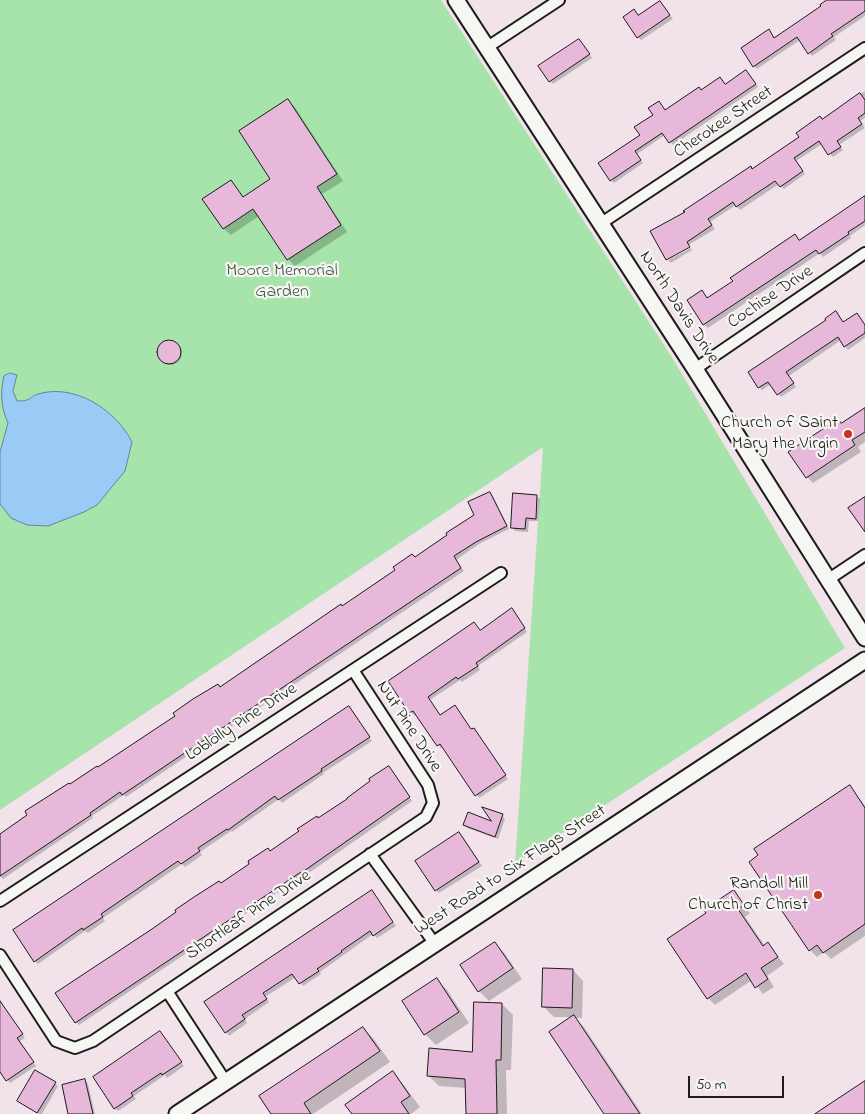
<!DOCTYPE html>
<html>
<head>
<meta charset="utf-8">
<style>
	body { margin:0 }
	#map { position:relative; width:865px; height:1114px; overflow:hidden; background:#f2e3eb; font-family:"Indie Flower",sans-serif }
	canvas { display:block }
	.scale { position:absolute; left:688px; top:1076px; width:96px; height:22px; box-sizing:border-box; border:2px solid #1c1c1c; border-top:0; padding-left:6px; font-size:15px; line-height:18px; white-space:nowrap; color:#1c1c1c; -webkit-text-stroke:4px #f6f6f2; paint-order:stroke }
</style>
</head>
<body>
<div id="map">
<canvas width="865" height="1114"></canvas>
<div class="scale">50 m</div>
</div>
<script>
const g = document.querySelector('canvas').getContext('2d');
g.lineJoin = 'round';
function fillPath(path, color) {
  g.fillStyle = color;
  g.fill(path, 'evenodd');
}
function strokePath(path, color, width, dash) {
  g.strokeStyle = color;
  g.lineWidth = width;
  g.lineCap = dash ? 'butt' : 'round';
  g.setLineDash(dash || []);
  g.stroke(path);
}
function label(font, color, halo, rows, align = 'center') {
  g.font = font + ' "Indie Flower",sans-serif';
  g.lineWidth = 4.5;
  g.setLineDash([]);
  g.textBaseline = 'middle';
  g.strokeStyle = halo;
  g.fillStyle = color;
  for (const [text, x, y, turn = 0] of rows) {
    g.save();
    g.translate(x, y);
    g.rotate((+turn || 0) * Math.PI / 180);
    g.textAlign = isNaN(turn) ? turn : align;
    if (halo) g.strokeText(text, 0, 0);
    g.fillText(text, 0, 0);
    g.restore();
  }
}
fillPath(new Path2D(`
	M0,0H441L673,359L845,648L515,864L543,447L0,810Z`), '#a6e4ab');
const water = new Path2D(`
	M10,373L17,375L13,391L17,401C33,401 28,397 38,394C75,383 116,410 132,442L125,471L97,505L84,512L48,526L27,525L11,518L0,504V452L8,423C1,408 0,393 4,376Z`);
fillPath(water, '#9acaf6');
strokePath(water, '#68849f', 1);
fillPath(new Path2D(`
	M830,0H865V16L834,37L836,40L812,56L800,40L757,69L754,66L772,34L775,39Z
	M660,2L673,19L641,40L638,37L639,16Z
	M582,44L592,58L553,84L550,81Z
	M746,71L758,87L673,145L665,135L637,154L643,163L614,183L611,180L641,136L666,112L701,92L725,86Z
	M865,91V118L860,121L865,128L839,145L843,150L833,157L822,144L796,161L805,174L784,189L779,184L740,210L736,205L710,222L715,229L667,258L686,213L801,138L822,120Z
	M288,101L295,107L343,181L322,194L347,232L295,266L288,259L259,216L231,235L224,229L204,199L231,181L244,198L272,180Z
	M865,197V225L850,236L851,238L823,257L820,253L708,328L704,325L688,301L702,292L708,299Z
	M691,248L692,250L671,263L668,260Z
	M860,318L865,325V338L848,350L841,340L789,376L796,387L781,397L771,384L762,390L759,387L843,323Z
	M158 353a12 12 0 1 1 24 0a12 12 0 1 1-24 0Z
	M865,410V442L858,447L861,452L813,483L807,477Z
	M490,493L493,496L509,529L479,544L456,560L464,571L126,797L124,795L92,816L93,818L3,879L0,876V835L71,786L221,689L415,558L476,515Z
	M536,496L540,499L538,521H529L528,532L515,531L512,528Z
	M515,613L527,632L478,666L480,670L462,682L460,680L430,700L440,716L455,706L472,730L477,733L508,779L479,798L444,747L441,748L438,745L416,714L414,715L410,712L480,631Z
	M352,711L372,741L323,773L324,774L282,803L279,799L232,832L231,831L200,852L202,855L185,867L182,864L103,918L105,921L88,933L85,931L38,964L35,961Z
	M392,770L412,801L306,875L305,874L79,1025L76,1022L221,884Z
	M850,786L865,806V936L831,959L824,952L817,957L810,950Z
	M502,815L505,819L498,839L467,828L464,825L494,823Z
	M462,836L482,866L439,893L436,890Z
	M733,892L750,913L745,917L765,946L768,944L784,964L767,976L774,987L763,994L752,980L715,1005L708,998Z
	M375,895L396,926L377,938L373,934L320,972L321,974L303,986L296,977L265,997L269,1002L245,1019L247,1023L229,1036L226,1032L206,1002Z
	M495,943L505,954L522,979L489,1001L479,991Z
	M573,970L583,981L582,1018H575L584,1027L642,1114H605L573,1017H554L543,1006Z
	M437,980L447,990L469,1023L436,1045L425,1034L404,1001Z
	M0,1000L25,1038L20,1041L36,1066L10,1083L0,1070Z
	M502,1004L513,1015L511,1070H506L507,1114H467L466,1088L439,1086L428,1075L473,1054Z
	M363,1028L374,1039L390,1062L313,1114H273Z
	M160,1032L184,1066L167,1078L165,1075L134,1096L136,1099L118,1111L115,1108Z
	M393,1073L403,1084L420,1107L411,1114H353Z
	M85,1080L88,1084L95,1114H69Z
	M55,1083L58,1086L42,1114H39L18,1101Z`), '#0003');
const building = new Path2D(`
	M827,0H865V11L831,34L833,36L808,54L797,37L753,67L741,48L769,29L774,38L821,6L820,5Z
	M660,1L670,15L637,38L623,17L634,9L638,15Z
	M579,39L590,54L549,82L538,66Z
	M746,70L756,84L669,143L662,133L635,151L641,160L610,181L598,163L640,135L634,127L653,115L648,108L659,101L665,110L699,87L701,90L720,77L725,84Z
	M860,93L865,100V113L858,118L862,124L837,141L841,147L828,155L819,141L794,158L803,171L780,187L775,181L736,207L733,202L708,219L712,225L687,242L690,247L666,260L650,231L685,212L683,211L751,166L752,169L799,137L796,133L820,116L822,119Z
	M288,99L337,174L317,187L341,225L287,260L253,209L223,229L202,199L231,180L243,197L270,179L239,131Z
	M865,196V221L848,232L849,234L819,254L816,250L703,325L687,300L702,290L707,298L733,281L730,278L795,234L799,240Z
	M836,311L843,322L857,313L865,325V333L844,347L838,337L786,372L794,383L777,395L768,382L758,388L748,372L826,320L825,319Z
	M157 352a12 12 0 1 1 24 0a12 12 0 1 1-24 0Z
	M865,408V432L852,440L855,445L806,478L788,452L838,419L841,423Z
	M490,492L507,526L476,542L454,556L461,568L122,795L120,792L90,813L91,815L0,876V834L27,815L25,811L69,783L70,784L97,766L98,767L175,716L173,713L193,699L218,684L220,687L341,604L342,606L395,570L393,567L412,554L415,557L447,535L446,533L474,515L468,502Z
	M513,493L537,495L536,519L526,518L525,529L511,528Z
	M865,497V532L848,508Z
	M512,608L525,628L476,663L478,666L458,679L456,677L428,697L440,715L455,705L471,729L474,728L506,775L475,796L440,744L437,746L413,711L409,713L388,681L474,622L480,630Z
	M349,706L370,737L321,769L322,771L278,800L275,796L228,830L227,829L198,848L200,851L181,864L178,861L101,914L103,917L83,930L82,928L34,962L13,930Z
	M389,766L410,797L301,873V872L75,1023L55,993L152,929L176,912L175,910L194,897L219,881L221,883L249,864L248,861L268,848L270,851L299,831L297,829L317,816L318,818L347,799V798L370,781L369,779Z
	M850,785L865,808V924L823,953L817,945L809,951L749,862L758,855L754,849Z
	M482,807L503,814L495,837L463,825L468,812L491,821Z
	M459,832L479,862L435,891L415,861Z
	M372,890L393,922L373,936L370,931L341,951L342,952L317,969L319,971L299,984L292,974L263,993L267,999L242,1015L245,1019L225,1033L204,1002Z
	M734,890L744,905L738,909L763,946L768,942L778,957L761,968L768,979L755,988L746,973L707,999L667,939L706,913L704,910Z
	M495,942L513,968L478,992L460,965Z
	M543,968L573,969L572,1008L542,1007Z
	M437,978L459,1012L424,1035L402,1001Z
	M0,1001L23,1034L17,1038L34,1062L6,1081L0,1072Z
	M474,1002L502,1003L501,1060H496L497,1114H466L465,1079L427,1076L429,1048L472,1052Z
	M574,1015L640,1114H604L549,1032Z
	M363,1027L380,1051L304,1103L311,1114H271L259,1096Z
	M160,1031L182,1062L162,1075L161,1073L131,1093L133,1096L114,1109L93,1077Z
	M35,1070L56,1082L37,1113L17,1101Z
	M393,1071L410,1096L401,1102L409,1114H352L345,1105Z
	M85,1079L93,1114H68L62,1085Z
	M865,1081V1114H815Z`);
fillPath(building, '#e7b8da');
strokePath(building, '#1c1c1c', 1);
const street = new Path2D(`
	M486,48L559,0
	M600,224L865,48
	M695,369L865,253
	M829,579L865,555
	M370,854L435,944
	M0,901L501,573
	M0,955L56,1041L75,1048L93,1041L426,817L433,803L428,785L353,670
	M167,991L226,1082`);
const secondary = new Path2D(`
	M456,0L695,369L865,638
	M177,1114L865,660`);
strokePath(street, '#1c1c1c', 14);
strokePath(secondary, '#1c1c1c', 19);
strokePath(street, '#f6f6f2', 10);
strokePath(secondary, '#f6f6f2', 15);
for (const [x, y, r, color] of [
	[848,434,5,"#c8321e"],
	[818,895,5,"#c8321e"]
]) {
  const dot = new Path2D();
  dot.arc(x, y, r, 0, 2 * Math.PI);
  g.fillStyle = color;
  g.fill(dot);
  strokePath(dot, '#f6f6f2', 2);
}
label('18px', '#1c1c1c', '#f6f6f2', [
	["Cherokee Street",724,123,-34],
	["Cochise Drive",771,298,-34],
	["North Davis Drive",678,308,57],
	["Loblolly Pine Drive",242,723,-33],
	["Nut Pine Drive",408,727,57],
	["West Road to Six Flags Street",511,871,-33],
	["Shortleaf Pine Drive",249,916,-34]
]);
label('18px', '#455847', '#f6f6f2', [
	["Moore Memorial",282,272],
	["Garden",282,293]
]);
label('18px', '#1c1c1c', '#f6f6f2', [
	["Church of Saint",838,424],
	["Mary the Virgin",838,445],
	["Randoll Mill",808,885],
	["Church of Christ",808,906]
], 'right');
</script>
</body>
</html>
